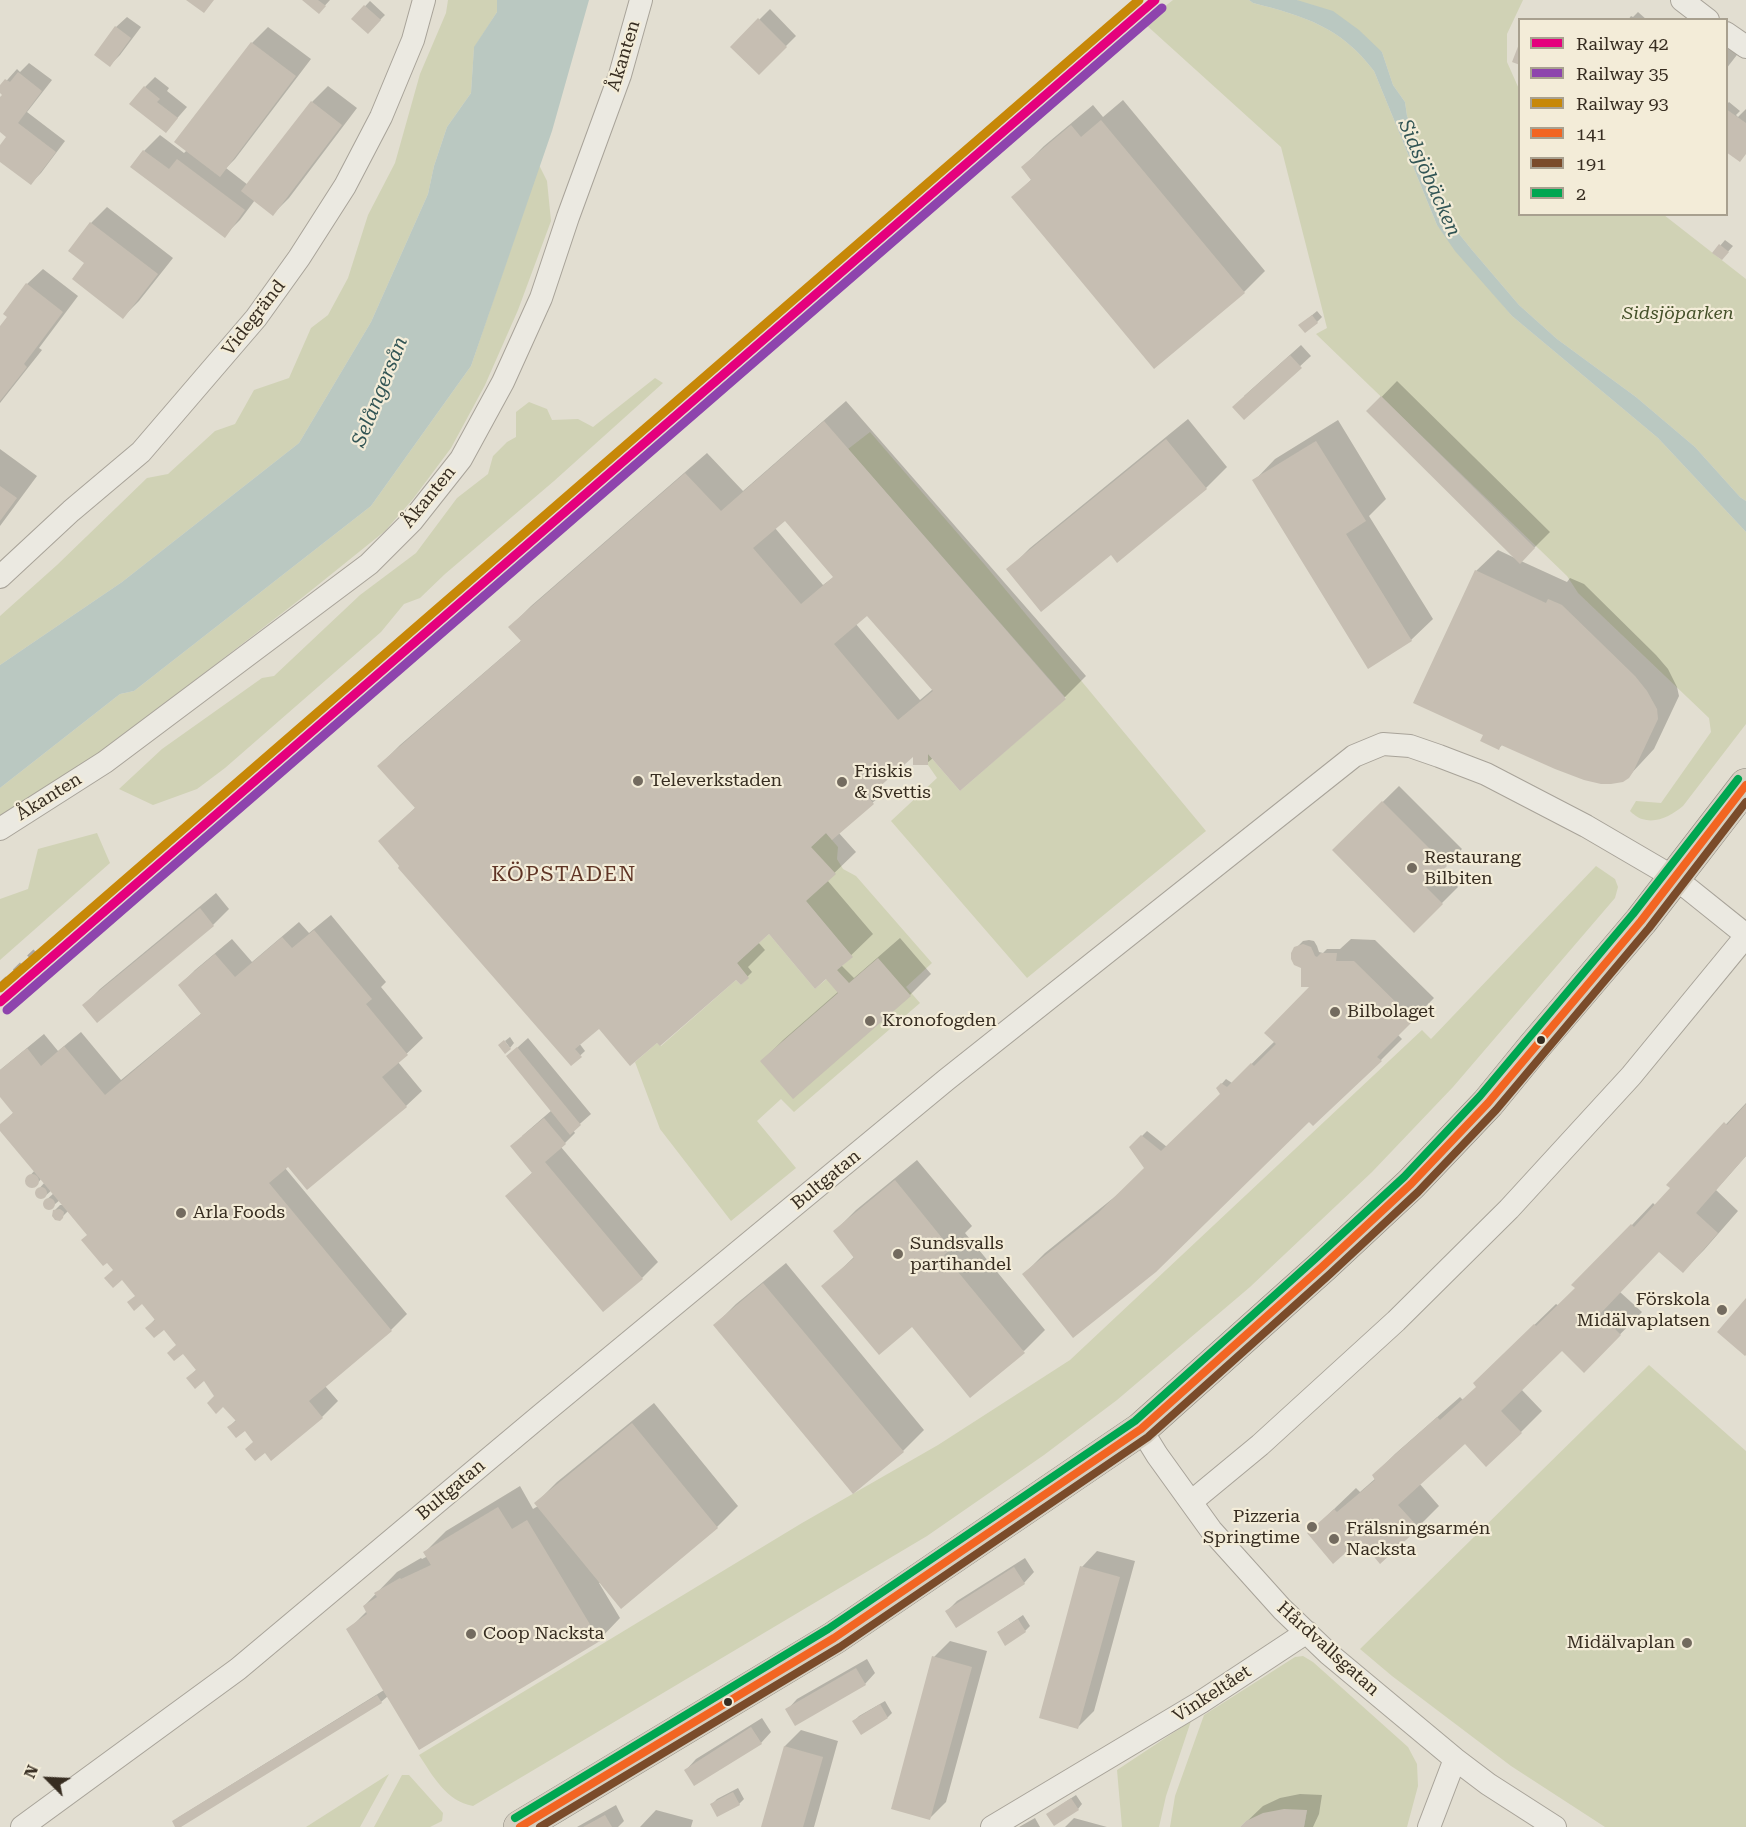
<!DOCTYPE html>
<html>
<head>
<meta charset="utf-8">
<style>
	body { margin:0 }
	#map { position:relative; width:1746px; height:1827px; overflow:hidden; background:#e2ded1; font-family:"Roboto Serif",serif }
	canvas { display:block }
	.legend { position:absolute; left:1518px; top:18px; width:210px; height:198px; box-sizing:border-box; background:#f3ecd8; border:2px solid #a8a08f; margin:0; padding:8px 10px; list-style:none; font-size:18px; color:#372d21 }
	.legend li { display:flex; align-items:center; gap:12px; height:30px }
	.legend b { width:30px; border:2px solid #a8a08f }
	.north { position:absolute; left:18px; top:1749px; width:60px; height:60px; -webkit-text-stroke:4px #f3ecd8; paint-order:stroke; rotate:294deg; font-size:16px; font-weight:700; line-height:24px; text-align:center; color:#372d21 }
	.north::after { content:''; display:block; margin:auto; width:21px; height:27px; background:#372d21; clip-path:polygon(50% 0,100% 100%,50% 72%,0 100%) }
</style>
</head>
<body>
<div id="map">
<canvas width="1746" height="1827"></canvas>
<ul class="legend">
<li><b style="height:8px;background:#e5007d"></b>Railway 42</li>
<li><b style="height:8px;background:#8e44ad"></b>Railway 35</li>
<li><b style="height:8px;background:#c78808"></b>Railway 93</li>
<li><b style="height:8px;background:#f26522"></b>141</li>
<li><b style="height:8px;background:#7a4b2a"></b>191</li>
<li><b style="height:8px;background:#00a651"></b>2</li>
</ul>
<div class="north">N</div>
</div>
<script>
const g = document.querySelector('canvas').getContext('2d');
g.lineJoin = 'round';
function fillPath(path, color) {
  g.fillStyle = color;
  g.fill(path, 'evenodd');
}
function strokePath(path, color, width, dash) {
  g.strokeStyle = color;
  g.lineWidth = width;
  g.lineCap = dash ? 'butt' : 'round';
  g.setLineDash(dash || []);
  g.stroke(path);
}
function label(font, color, halo, rows, align = 'center') {
  g.font = font + ' "Roboto Serif",serif';
  g.lineWidth = 4.5;
  g.setLineDash([]);
  g.textBaseline = 'middle';
  g.strokeStyle = halo;
  g.fillStyle = color;
  for (const [text, x, y, turn = 0] of rows) {
    g.save();
    g.translate(x, y);
    g.rotate((+turn || 0) * Math.PI / 180);
    g.textAlign = isNaN(turn) ? turn : align;
    if (halo) g.strokeText(text, 0, 0);
    g.fillText(text, 0, 0);
    g.restore();
  }
}
fillPath(new Path2D(`
	M448,0H497V12L474,48L471,93L447,127L434,166L428,194L371,322L299,443L122,582L0,665V616L57,565L147,478L168,474L215,431L235,424L254,390L289,378L311,328L328,315L348,278L368,215L395,163L420,74L446,13Z
	M1173,0H1249L1253,3C1304,16 1341,27 1374,71L1437,225L1512,316L1658,438L1746,532V724L1683,806C1672,815 1657,824 1642,819C1638,818 1633,814 1630,811L1636,801L1661,803L1711,732L1709,718L1578,593L1567,576L1316,334L1327,328L1281,147L1144,23Z
	M1297,0H1523L1507,34V62L1519,89L1520,214L1664,215L1746,279V501L1740,497L1695,447L1636,397L1557,339L1519,305L1472,250L1447,219L1426,157L1407,116L1405,102L1393,85L1382,52Z
	M539,165L547,181L551,221L518,310L485,385L451,448L413,499L385,531L303,597L72,775L0,822V788L120,694L134,691L371,506L471,366Z
	M655,378L663,383L554,481L445,574L420,598L404,604L381,632L225,768L197,789L153,805L119,789L162,749L262,678L274,676L360,595L416,553L457,498L488,474L493,456L507,442L516,437V412L529,402L547,409L552,420L578,419L593,427Z
	M870,432L985,565L1206,831L1027,978L891,821L937,778L928,765V754L960,791L1066,698L848,449Z
	M97,833L110,863L0,960V899L28,889L38,849Z
	M826,833L838,847L837,859L843,869L856,876L932,963L906,987L920,1003L794,1112L781,1099L757,1121L796,1168L731,1221L660,1129L635,1062L657,1043L661,1046L736,980L741,985L748,978L737,963L769,934L815,989L852,957L806,901L811,847Z
	M1596,866L1615,879L1618,887L1615,898L1453,1087L1372,1172L1250,1287L1117,1400L1044,1455L927,1536L473,1806C446,1801 433,1776 419,1755L802,1523L938,1445L1070,1360L1422,1030L1431,1039Z
	M1649,1365L1746,1451V1827H1605L1511,1766L1392,1676L1360,1649Z
	M1303,1656L1313,1662L1408,1747L1417,1764L1418,1786L1407,1827H1304L1307,1810L1246,1821L1240,1827H1170L1175,1796L1204,1715L1295,1657Z
	M1191,1721L1166,1796L1159,1827H1122L1117,1770Z
	M389,1774L360,1827H306Z
	M402,1775H409L443,1813L442,1821L430,1827H374Z`), '#d0d2b5');
fillPath(new Path2D(`
	M497,0H589L552,131L471,366L371,506L134,691L120,694L0,788V665L122,582L299,443L371,322L428,194L434,166L447,127L471,93L474,47L497,12Z
	M1249,0H1297L1333,11L1359,30L1382,52L1393,85L1405,102L1407,116L1426,157L1447,219L1472,250L1519,305L1557,339L1636,397L1695,447L1740,497L1746,501V532L1658,438L1512,316L1455,251L1437,225L1374,71C1341,27 1304,16 1253,3Z`), '#bac8c1');
fillPath(new Path2D(`
	M305,0H330L319,12Z
	M370,1L385,15L368,32L353,19Z
	M770,9L796,36L759,73L732,47Z
	M1638,12L1647,20H1628L1631,16L1633,17Z
	M127,17L141,27L120,55L110,65L116,27Z
	M268,27L311,59L235,159L226,168L248,185L312,102L328,86L357,108L289,198L273,214L255,200L240,220L224,236L144,151L160,135L184,153L187,150L177,142L252,43Z
	M1726,41L1740,51L1726,69Z
	M29,63L52,80L27,112L65,141L41,173L31,183L0,160V147L8,137L0,130V99L4,94L0,91V88L17,69L20,72Z
	M155,77L169,88L167,91L187,107L166,131L145,87Z
	M1123,100L1265,271L1244,292L1013,197L1032,179L1023,167L1044,146L1093,105L1103,117Z
	M1729,102L1740,111L1736,115L1738,117L1746,109V154L1726,150V105Z
	M107,207L173,258L139,301L123,317L86,263L91,223Z
	M1725,240L1733,246L1726,254L1714,253Z
	M43,269L78,296L39,348L42,350L0,403V329L27,284Z
	M1317,311L1322,317L1317,322L1305,321Z
	M1301,345L1311,356L1244,418V396Z
	M1397,381L1550,532L1521,561L1567,582L1570,578L1584,584L1656,655L1668,669L1677,687L1679,696L1654,749L1628,777L1503,744L1499,748L1485,734L1476,571L1498,550L1517,559L1368,411Z
	M846,401L1086,676L1065,697L960,789L933,758L927,763L914,754L872,791L878,798L838,832L856,852L827,880L873,934L841,965L854,978L900,938L931,974L910,995L762,1061L783,1040L839,991L828,980L769,932L758,942L765,950L748,967L752,972L741,983V973L657,1041L599,1027L579,1043L585,1051L571,1064L380,841L416,807L379,766L400,745L522,640L510,627L531,606L707,453L743,491ZM785,519L835,576L823,585L775,528ZM867,613L933,689L920,700L855,623Z
	M1188,419L1227,467L1206,488L1111,553L1008,570L1030,548Z
	M1338,420L1386,499L1369,516L1433,619L1411,640L1254,481L1275,459Z
	M0,449L37,476L0,526Z
	M1399,786L1462,849L1441,870L1458,887L1414,931L1334,850Z
	M216,893L229,909L213,925L97,1020L84,1005L100,989Z
	M331,915L386,982L381,987L423,1038L398,1062L422,1091L406,1106L285,1168L407,1314L391,1330L325,1386L338,1401L322,1417L255,1441L245,1429L229,1427L237,1419L204,1379L188,1378L197,1369L164,1328H147L156,1318L114,1269L69,1210L60,1219L55,1210L60,1205H64L60,1200L49,1209L45,1208L44,1205L45,1201L54,1193L52,1190L44,1197L36,1195V1192L45,1182L42,1178L35,1186L31,1187L27,1184V1179L35,1170L0,1128V1126L14,1112L0,1095V1070L44,1034L58,1051L81,1032L121,1080L202,1013L180,985L195,970L232,939L252,962L299,922L309,933Z
	M1351,939L1375,940L1434,998L1398,1035L1402,1039L1381,1060L1309,1120L1024,1274L1045,1253L1122,1191L1146,1168L1131,1147L1147,1131L1167,1147L1221,1094L1218,1088L1226,1079L1232,1083L1275,1041L1313,985L1294,950L1303,941L1309,940L1314,941L1317,946L1319,952L1323,953L1327,949H1340Z
	M510,1037L514,1043L510,1048L505,1041Z
	M528,1038L591,1114L573,1130L575,1133L561,1147L658,1262L642,1278L507,1196L533,1172L522,1136L552,1110L508,1056Z
	M1746,1103V1156L1716,1190L1738,1211L1704,1250L1683,1271L1659,1251L1620,1292L1642,1312L1584,1371L1562,1349L1521,1389L1542,1411L1521,1432L1465,1442L1419,1483L1439,1506L1418,1527L1360,1538L1309,1533L1356,1488L1360,1492L1376,1478L1374,1475L1395,1454L1460,1397L1463,1400L1478,1386L1496,1362L1556,1304L1559,1306L1577,1288L1632,1225L1653,1203L1656,1206L1672,1188L1669,1185Z
	M917,1160L972,1226L965,1233L1045,1330L1024,1351L824,1286L855,1256L835,1231L856,1210Z
	M786,1263L924,1430L903,1451L715,1325L736,1304Z
	M654,1403L738,1506L717,1527L599,1583L620,1618L599,1640L388,1696L381,1702L177,1827L174,1822L179,1817L384,1690L348,1630L367,1611L364,1606L397,1572L421,1558L422,1559L428,1556L425,1552L446,1531L520,1486L533,1509L538,1506L536,1503L557,1482Z
	M1097,1551L1135,1561L1094,1711L1078,1727L1082,1567Z
	M1025,1558L1034,1572L1024,1583L947,1611L957,1601Z
	M1023,1615L1030,1626L1025,1631L998,1632Z
	M950,1641L987,1651L946,1802L930,1818L934,1657Z
	M867,1659L875,1673L865,1684L787,1710L797,1699Z
	M885,1701L892,1713L888,1717L854,1721L859,1716Z
	M762,1718L771,1732L761,1743L686,1770L696,1759Z
	M801,1730L838,1741L814,1827H763L785,1746Z
	M738,1788L744,1799L739,1804H712L717,1799Z
	M1300,1794L1322,1795L1319,1814L1313,1827H1241L1263,1806L1280,1798Z
	M1076,1795L1082,1804L1078,1809L1053,1810Z
	M616,1805L624,1821L618,1827H577Z
	M656,1810L693,1820L691,1827H640Z
	M1035,1818L1040,1827H1019Z
	M1074,1818L1107,1827H1065Z`), '#0003');
fillPath(new Path2D(`
	M186,0H214L204,13Z
	M302,0H318L326,6L319,14Z
	M364,5L381,20L368,34L351,19Z
	M758,18L787,47L759,75L730,47Z
	M115,26L131,38L110,67L94,55Z
	M251,42L296,76L220,177L174,142Z
	M1519,44H1520V65L1512,62Z
	M18,72L42,91L18,123L56,152L31,185L0,162V145L6,137L0,132V97L2,95L0,93V85L5,79L10,82Z
	M144,86L160,99L157,102L178,118L166,133L129,104Z
	M311,101L342,125L273,216L241,191Z
	M1726,109L1746,123V154L1740,162L1726,152Z
	M1101,120L1245,293L1154,369L1011,197L1031,180L1021,167L1071,125L1081,137Z
	M143,150L169,169L177,159L245,210L225,238L130,167Z
	M90,222L158,274L123,319L72,279L84,263L68,251Z
	M1719,244L1729,252L1722,260L1712,253Z
	M26,283L63,312L24,364L27,367L0,401V326L7,317L3,314Z
	M1312,315L1318,323L1305,333L1298,325Z
	M1290,355L1302,368L1244,420L1232,407Z
	M1381,396L1535,548L1520,564L1366,411Z
	M824,421L1066,699L960,791L928,754V765H913V757L868,797L874,804L832,840L826,833L811,847L836,874L806,901L853,957L837,970L849,983L878,958L911,996L793,1099L760,1061L838,993L826,979L815,989L769,934L737,963L749,978L741,985L736,980L660,1046L657,1043L630,1066L599,1029L575,1049L582,1057L571,1066L398,868L399,866L378,841L415,808L377,766L521,641L508,627L685,473L721,511ZM785,521L833,577L801,604L753,548ZM867,616L933,691L898,720L834,644Z
	M1166,439L1207,489L1117,563L1111,555L1041,612L1006,569Z
	M1316,441L1366,521L1346,534L1412,641L1368,669L1252,480Z
	M0,486L17,498L0,521Z
	M1475,570L1546,603L1548,599L1562,605L1635,676L1647,691L1657,709L1658,719L1633,772L1629,778L1623,782L1611,784H1601L1584,780L1555,769L1501,745L1499,750L1480,741L1483,735L1413,703Z
	M1382,801L1447,866L1426,887L1443,904L1414,933L1332,850Z
	M200,908L214,926L97,1023L82,1005Z
	M314,930L372,999L366,1004L408,1055L382,1077L407,1107L307,1190L288,1167L269,1183L392,1331L309,1401L323,1418L271,1461L265,1453L255,1461L245,1449L253,1442L245,1431L236,1438L227,1427L236,1421L223,1407L216,1414L207,1403L214,1396L204,1381L195,1389L186,1378L196,1370L183,1354L174,1361L167,1353L176,1345L164,1330L154,1338L145,1328L155,1320L142,1304L134,1311L127,1302L135,1296L122,1280L113,1288L104,1278L113,1270L107,1263L103,1266L81,1240L87,1235L0,1131V1124L13,1113L0,1097V1070L27,1048L41,1066L64,1046L105,1095L201,1014L178,985L215,954L235,977L282,937L292,948Z
	M1303,944L1311,947L1315,956L1317,957L1321,953H1337L1336,961H1354L1414,1020L1377,1057L1382,1061L1313,1126L1309,1122L1156,1272L1073,1338L1022,1274L1098,1213L1144,1168L1129,1147L1141,1135L1161,1151L1220,1094L1216,1088L1221,1083L1227,1087L1251,1063L1254,1066L1276,1044L1264,1033L1309,987H1301V968L1294,965L1291,959V953L1294,947Z
	M504,1040L511,1049L505,1054L498,1045Z
	M517,1047L581,1125L570,1135L506,1056Z
	M1746,1104V1156L1696,1213L1718,1233L1683,1273L1659,1252L1600,1314L1621,1335L1584,1373L1562,1351L1501,1411L1522,1433L1486,1467L1465,1444L1398,1505L1419,1528L1380,1564L1360,1540L1333,1564L1307,1533L1334,1509L1337,1512L1375,1480L1372,1475L1437,1417L1440,1420L1476,1387L1473,1383L1534,1324L1536,1326L1575,1288L1571,1285L1631,1224L1634,1227L1670,1188L1666,1185L1724,1122L1727,1125Z
	M544,1118L566,1144L545,1162L643,1279L603,1312L505,1196L532,1173L510,1146Z
	M25 1181a7 7 0 1 1 14 0a7 7 0 1 1-14 0Z
	M895,1180L951,1249L944,1255L1025,1353L970,1398L912,1327L879,1355L821,1286L854,1258L833,1231Z
	M35 1193a6 6 0 1 1 12 0a6 6 0 1 1-12 0Z
	M43 1204a6 6 0 1 1 12 0a6 6 0 1 1-12 0Z
	M60,1209L64,1212L63,1218L60,1221L55,1220L52,1216L53,1210Z
	M763,1283L904,1452L853,1494L713,1325Z
	M1746,1298V1355L1745,1356L1717,1332Z
	M632,1423L718,1528L621,1609L534,1503Z
	M498,1507L512,1529L527,1520L600,1641L419,1750L346,1629L367,1614L363,1606L377,1597L374,1593L400,1578L401,1579L431,1565L423,1552Z
	M1080,1566L1120,1577L1078,1729L1039,1718Z
	M1014,1567L1025,1584L956,1628L945,1611Z
	M1018,1619L1026,1632L1005,1646L997,1632Z
	M932,1656L972,1667L930,1820L891,1809Z
	M856,1668L866,1685L795,1726L785,1709Z
	M377,1695L382,1703L181,1827H175L172,1821Z
	M880,1704L888,1718L861,1735L852,1721Z
	M751,1727L762,1744L694,1786L684,1770Z
	M784,1746L823,1757L803,1827H761Z
	M733,1792L740,1805L717,1817L710,1804Z
	M1071,1798L1079,1810L1054,1826L1046,1814Z
	M1284,1809L1307,1810L1304,1827H1240L1246,1821L1263,1813Z
	M605,1815L612,1827H583Z`), '#c6beb2');
const street = new Path2D(`
	M1682,0L1708,20
	M1726,33L1746,47
	M0,577L71,511L141,452L256,318L299,258L345,186L381,117L413,40L424,0
	M0,829L105,762L369,564L412,521L461,459L503,382L541,298L568,217L620,75L641,0
	M1141,1429L1157,1455L1211,1530L1282,1609L1329,1654L1455,1759L1488,1784L1555,1827
	M1191,1502L1260,1445L1396,1321L1509,1209L1631,1076L1746,936
	M22,1827L238,1669L541,1415L946,1080L1354,756L1383,744L1410,746L1439,756L1486,774L1586,826L1675,878L1746,935
	M992,1827L1201,1702L1307,1632
	M1429,1827L1455,1759`);
const highway = new Path2D(`
	M520,1827L834,1638L1141,1429L1323,1266L1411,1184L1488,1103L1533,1048L1641,921L1746,785`);
strokePath(street, '#a8a399', 24);
strokePath(highway, '#8e8980', 34);
strokePath(street, '#ebe9e1', 22);
strokePath(highway, '#d5cfc1', 33);
strokePath(new Path2D(`
	M0,985L35,951`), '#aca8a1', 4.5, [10, 10]);
strokePath(new Path2D(`
	M520,1827L834,1638L1141,1429L1323,1266L1411,1184L1488,1103L1641,921L1746,785`), '#f26522', 8);
strokePath(new Path2D(`
	M540,1827L840,1647L1148,1437L1330,1274L1418,1192L1496,1110L1649,928L1746,802`), '#7a4b2a', 8);
strokePath(new Path2D(`
	M515,1818L828,1629L1135,1421L1316,1258L1404,1177L1480,1096L1633,914L1738,779`), '#00a651', 8);
strokePath(new Path2D(`
	M0,1002L1155,0`), '#e5007d', 9);
strokePath(new Path2D(`
	M7,1010L1162,8`), '#8e44ad', 9);
strokePath(new Path2D(`
	M0,988L1139,0`), '#c78808', 9);
for (const [x, y, r, color] of [
	[638,781,6,"#736b5f"],
	[842,782,6,"#736b5f"],
	[1412,868,6,"#736b5f"],
	[1335,1012,6,"#736b5f"],
	[870,1021,6,"#736b5f"],
	[1541,1040,5,"#372d21"],
	[181,1213,6,"#736b5f"],
	[898,1254,6,"#736b5f"],
	[1722,1310,6,"#736b5f"],
	[1312,1527,6,"#736b5f"],
	[1334,1539,6,"#736b5f"],
	[471,1634,6,"#736b5f"],
	[1687,1643,6,"#736b5f"],
	[728,1702,5,"#372d21"]
]) {
  const dot = new Path2D();
  dot.arc(x, y, r, 0, 2 * Math.PI);
  g.fillStyle = color;
  g.fill(dot);
  strokePath(dot, '#f3ecd8', 2);
}
label('18px', '#372d21', '#f3ecd8', [
	["Åkanten",624,56,-73],
	["Videgränd",254,318,-52],
	["Åkanten",429,497,-51],
	["Åkanten",49,797,-32],
	["Bultgatan",826,1180,-39],
	["Bultgatan",451,1490,-40],
	["Hårdvallsgatan",1328,1649,42],
	["Vinkeltået",1212,1694,-33]
]);
label('italic 18px', '#45512a', '#f3ecd8', [
	["Sidsjöparken",1678,314]
]);
label('18px', '#372d21', '#f3ecd8', [
	["Friskis",854,772],
	["& Svettis",854,793],
	["Televerkstaden",650,781],
	["Restaurang",1424,858],
	["Bilbiten",1424,879],
	["Bilbolaget",1347,1012],
	["Kronofogden",882,1021],
	["Arla Foods",193,1213],
	["Sundsvalls",910,1244],
	["partihandel",910,1265],
	["Förskola",1710,1300,"right"],
	["Midälvaplatsen",1710,1321,"right"],
	["Pizzeria",1300,1517,"right"],
	["Springtime",1300,1538,"right"],
	["Frälsningsarmén",1346,1529],
	["Nacksta",1346,1550],
	["Coop Nacksta",483,1634],
	["Midälvaplan",1675,1643,"right"]
], 'left');
label('italic 20px', '#325555', '#f3ecd8', [
	["Sidsjöbäcken",1429,178,66],
	["Selångersån",380,392,-68]
]);
g.letterSpacing = '1.5px';
label('21px', '#5f3425', '#f3ecd8', [
	["KÖPSTADEN",564,875]
]);
g.letterSpacing = '0px';
</script>
</body>
</html>
